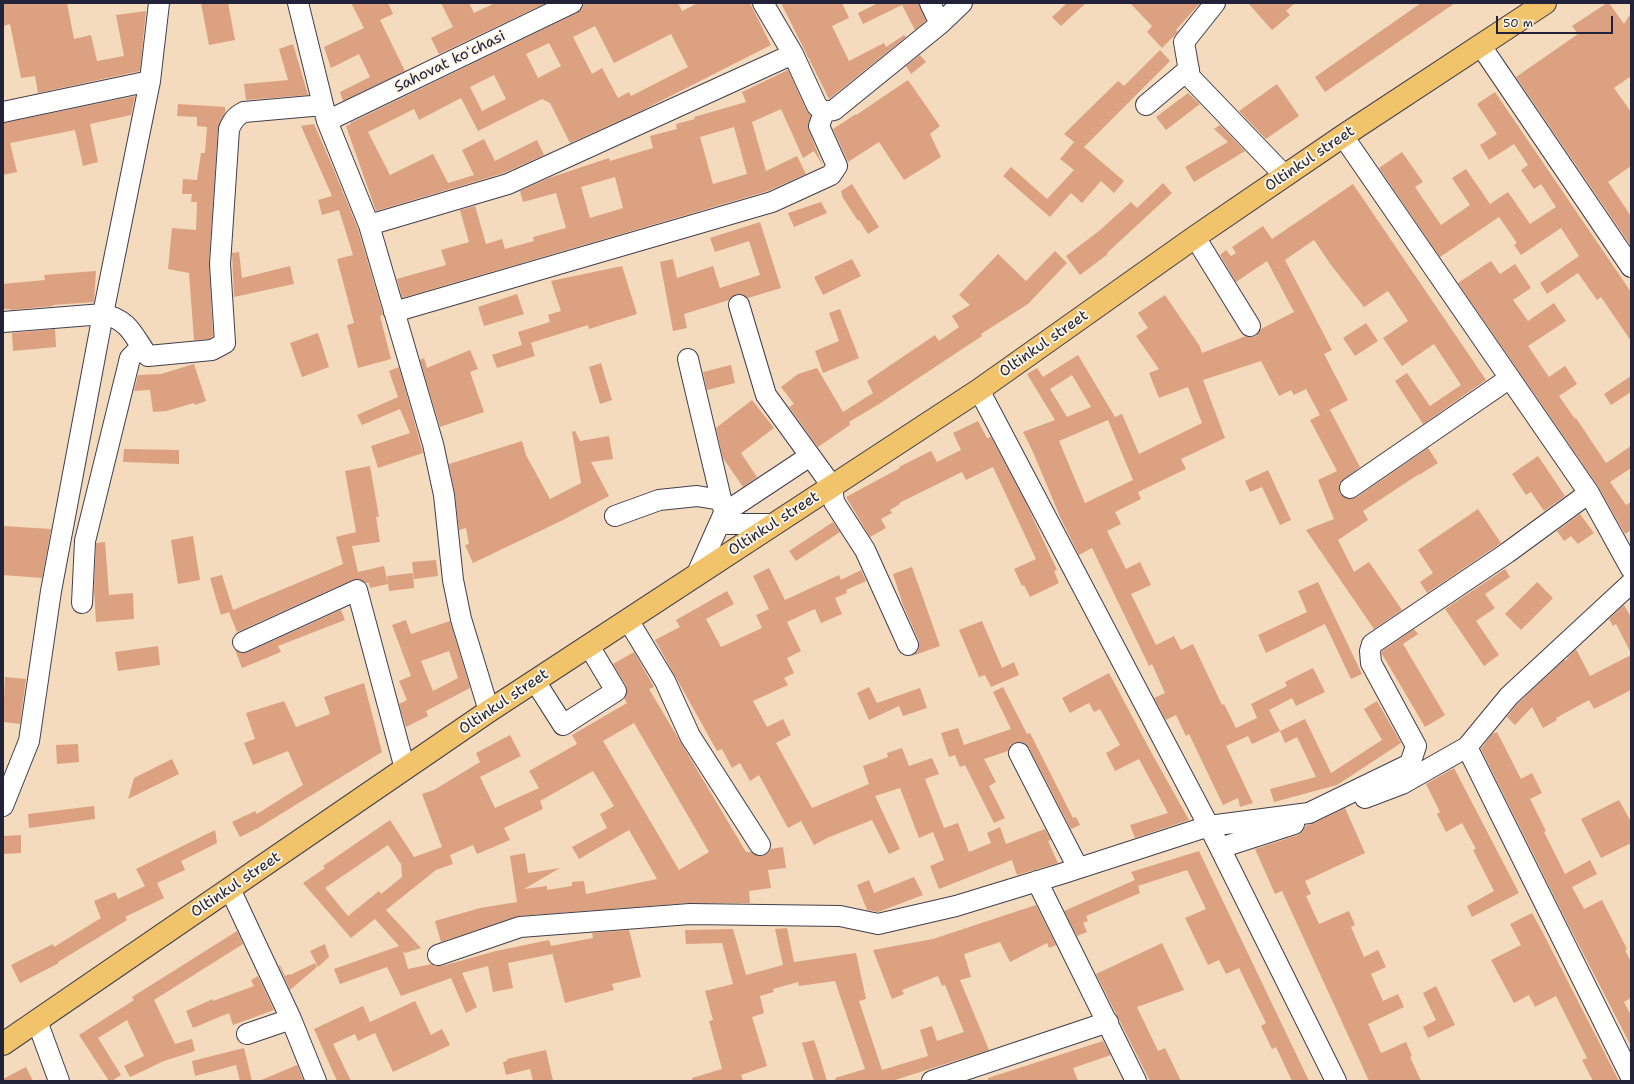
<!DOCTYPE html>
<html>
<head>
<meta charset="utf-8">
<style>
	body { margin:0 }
	#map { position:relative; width:1634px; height:1084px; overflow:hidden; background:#f4dbbd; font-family:"Shantell Sans",sans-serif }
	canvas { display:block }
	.frame { position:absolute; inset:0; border:4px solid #22223b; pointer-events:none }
	.scale { position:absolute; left:1496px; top:16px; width:117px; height:18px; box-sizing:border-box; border:2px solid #22223b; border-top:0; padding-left:5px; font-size:12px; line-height:14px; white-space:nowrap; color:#22223b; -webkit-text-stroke:3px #fcf5e5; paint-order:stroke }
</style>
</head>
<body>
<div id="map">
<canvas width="1634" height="1084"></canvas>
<div class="frame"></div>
<div class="scale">50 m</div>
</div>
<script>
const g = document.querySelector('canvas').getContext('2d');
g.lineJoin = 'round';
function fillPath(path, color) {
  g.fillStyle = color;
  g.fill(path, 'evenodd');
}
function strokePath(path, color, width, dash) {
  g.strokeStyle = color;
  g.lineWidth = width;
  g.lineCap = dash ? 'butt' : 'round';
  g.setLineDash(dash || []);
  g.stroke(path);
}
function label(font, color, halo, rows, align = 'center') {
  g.font = font + ' "Shantell Sans",sans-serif';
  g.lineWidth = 4;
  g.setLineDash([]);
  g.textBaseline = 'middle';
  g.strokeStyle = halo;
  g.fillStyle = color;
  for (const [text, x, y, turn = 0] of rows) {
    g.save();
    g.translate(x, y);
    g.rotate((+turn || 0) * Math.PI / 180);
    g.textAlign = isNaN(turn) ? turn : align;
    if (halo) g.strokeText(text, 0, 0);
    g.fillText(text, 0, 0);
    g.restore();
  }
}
fillPath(new Path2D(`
	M3,3H67L74,39L91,35L97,61L124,56L116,15L146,11L140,71L38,93L35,76L21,78L10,24L3,26Z
	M201,3H228L235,40L209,45Z
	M351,3H388L393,14L380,20L405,71L343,101L340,92L370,77L359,54L331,68L324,47L364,28Z
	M441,3H469L474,13L495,3H546L439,54L431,38L453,27Z
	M583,3H678L682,11L698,3H750L771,45L641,111L570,143L550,103L542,99L478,131L461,98L419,120L414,109L368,132L390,175L433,154L448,183L474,175L462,150L484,139L495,161L537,140L544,155L504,173L376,211L346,126L351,124L350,123L577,13L582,9ZM595,26L614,63L671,34L688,67L631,96L629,92L618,98L602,68L592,74L573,37ZM549,43L561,66L538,78L526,54ZM494,75L506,99L482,111L470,87Z
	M781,3H842L849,18L832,26L849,61L884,43L886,47L904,35L906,37L829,99Z
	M878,3H919L926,21L915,30L902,5L863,24L858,13Z
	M1067,3H1086L1061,26L1052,17Z
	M1130,3H1200L1176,30L1178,32L1162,48L1147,32L1152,26Z
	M1248,3H1295L1286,11L1290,15L1272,30Z
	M1421,3H1455L1325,92L1315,77Z
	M1607,3H1609L1624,24L1631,13V76L1614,88L1631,112V166L1608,182L1631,216V246L1516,77L1578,34L1572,26Z
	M293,44L308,95L246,100L244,84L288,80L279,49Z
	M1160,50L1170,61L1084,147L1124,181L1114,193L1101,181L1082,203L1071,193L1050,217L1003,176L1011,167L1047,199L1074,170L1060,159L1074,142L1064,134L1118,81L1124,86Z
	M920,55L926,62L911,74L906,66Z
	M788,70L807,111L811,116L808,123L809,131L823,166L814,151L803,158L781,109L752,122L766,171L797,156L806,174L768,191L402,298L397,279L446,265L441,250L469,242L460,210L475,206L486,244L502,239L505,249L534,241L533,237L566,228L556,193L523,202L520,191L549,178L609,158L610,161L653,148L650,136L677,129L676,124L695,119L694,117L746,102L742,92ZM734,127L747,174L713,184L700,137ZM615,177L623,208L590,218L581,187Z
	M908,80L940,126L930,134L941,157L904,180L879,142L848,162L833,129L856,114V115Z
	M1277,84L1299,116L1266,139L1239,111Z
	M1495,92L1631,292V341L1601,297L1597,300L1578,273L1547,294L1540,283L1579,256L1561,228L1521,255L1514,245L1517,243L1499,217L1440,257L1379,168L1402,152L1423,182L1415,187L1441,225L1470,205L1452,178L1466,169L1490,204L1508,192L1530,224L1556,207L1541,184L1534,189L1521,170L1528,165L1514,144L1489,160L1480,145L1497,134L1477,104Z
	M1188,93L1200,104L1166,130L1156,117Z
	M135,96L131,115L90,124L98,162L83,166L75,130L10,143L17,172L3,175V123Z
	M178,104L225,107V113L218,128L209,263L213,336L209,339L194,340L189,273L168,269L172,228L196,230L197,202H191L192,194H182L183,179L197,180L201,153H205L207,127L197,126V117L177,116Z
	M314,124L331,163L358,229L381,307L383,315L380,316L391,359L358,368L347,325L354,323L337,259L353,255L339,210L322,215L318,200L332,196L301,126Z
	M1220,125L1245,151L1194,182L1185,167L1228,142L1214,129Z
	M1163,183L1172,193L1107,253L1108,254L1080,275L1066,256L1099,231L1131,202L1137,208Z
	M852,184L879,227L868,234L859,220L858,221L843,198L841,191Z
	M1353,184L1486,380L1423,424L1395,381L1407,373L1430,406L1461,385L1434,344L1402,366L1383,338L1408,321L1388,291L1364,307L1331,265L1314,240L1285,260L1332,350L1324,354L1348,400L1320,415L1306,389L1294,395L1291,390L1279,396L1261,361L1203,380L1225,438L1181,459L1186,469L1138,492L1141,499L1115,512L1121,524L1107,531L1126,569L1140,562L1151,585L1131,594L1156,645L1174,636L1181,650L1193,644L1222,705L1224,704L1236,728L1257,718L1251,704L1287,686L1285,682L1313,668L1325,692L1296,706L1292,698L1269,710L1280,731L1252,744L1248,736L1226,746L1253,803L1240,807L1238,798L1223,805L1189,734L1186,736L1176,715L1166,720L1154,698L1165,693L1152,664L1149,666L1092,548L1079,555L1061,519L1033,452L1023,432L1055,420L1027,374L1037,368L1043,377L1078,355L1115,417L1111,419L1122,414L1139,454L1202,423L1188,387L1159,398L1149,373L1159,369L1136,336L1148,328L1138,313L1165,295L1199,345L1202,353L1246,336L1251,337L1256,336L1261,329L1294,312L1267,261L1236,282L1220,255L1226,250L1231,256L1236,253L1232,247L1263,226L1272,239ZM1072,375L1091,407L1067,417L1050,389ZM1108,420L1133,480L1085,503L1059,441Z
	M821,202L827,213L794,227L788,213Z
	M760,222L781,288L748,298L742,294H736L729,300L684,314L687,328L673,331L660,262L673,259L677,278L713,266L720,288L760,275L749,241L715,252L710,238Z
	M1055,251L1067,263L1028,304L981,334L982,336L879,404L849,422L850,425L818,447L789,407L794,404L781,387L798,374L817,368L843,412L873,393L867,381L935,335L939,341L959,327L952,316L970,305L959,295L998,254L1026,281Z
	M239,252L242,278L290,266L294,284L234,297L232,253Z
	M852,259L861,276L823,295L814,277Z
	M1491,261L1500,274L1515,264L1531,288L1513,300L1528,321L1554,303L1566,321L1528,346L1549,377L1565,366L1577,384L1559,396L1575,419L1576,418L1606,463L1631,446V468L1610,482L1626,505L1631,502V530L1625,534L1598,486L1458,283Z
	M622,266L637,314L589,329L588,325L527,344L531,343L535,356L497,368L492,355L522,345L518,332L550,322L548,315L561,311L551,281Z
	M96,271L94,302L53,305V306L10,310V309H3V284L45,280L44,275Z
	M517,294L524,314L484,326L478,307Z
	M840,309L859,358L823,373L815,351L839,341L829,313Z
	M1366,323L1378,341L1355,356L1343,338Z
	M55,329L56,347L13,351L12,333Z
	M318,333L329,367L302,377L290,343Z
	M470,350L478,369L470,372L484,412L440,427L420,360L424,358L427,368Z
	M601,363L612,400L600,404L589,367Z
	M194,364L206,401L195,405L194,403L166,411L153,412L150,390L134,391L138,375L161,374Z
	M731,365L735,383L707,390L703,372Z
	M399,367L423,453L378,468L371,446L410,433L400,409L362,425L357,415L398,397L389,371Z
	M1631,376V392L1611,405L1604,394Z
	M752,400L774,428L741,453L757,477L743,487L723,458L716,428Z
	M1330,410L1360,467L1340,483L1339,489L1340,494L1345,498L1351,499L1357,497L1428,448L1438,463L1419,475V474L1363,511L1368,520L1338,540L1354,572L1369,562L1402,610L1374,629L1306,530L1334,519L1318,480L1337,471L1310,420Z
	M978,421L987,438L991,437L1026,503L1057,570L1054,571L1059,583L1030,597L1024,585L1022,586L1014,569L1036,559L993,467L966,480L962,472L899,503L900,504L890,510L892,513L881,519L886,528L870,537L846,497L900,468L899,467L931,451L937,462L961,450L953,433Z
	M575,431L580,441L609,436L613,459L591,462L609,496L561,521L473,563L465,545L469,544L466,528L459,530L455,494L449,464L522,441L526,455L550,499L581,483L572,432Z
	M124,449L179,450V464L123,462Z
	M1538,456L1565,496L1544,511L1531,492L1526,495L1512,474Z
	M370,466L379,517H376L380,542L352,546L358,572L384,566L388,584L370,588L369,583H366L359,579L352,580L237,632L229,612L221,615L210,578L222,575L233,610L343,564L336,537L356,532L345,471Z
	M1268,470L1291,520L1280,525L1262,487L1250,492L1245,481Z
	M1478,509L1501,543L1427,593L1420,582L1433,573L1418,550Z
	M1580,514L1594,533L1578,544L1571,536L1564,541L1557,531Z
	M833,522L840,532L796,561L789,551Z
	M3,526L51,529L42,578L3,575Z
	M193,536L200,580L178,584L171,540Z
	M105,542L109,595L133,593L134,619L96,622L94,590L96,543Z
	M436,560L438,576L414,579L412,562Z
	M912,567L940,646L912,656L918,651L919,647V641L903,605L893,574Z
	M769,568L785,600L839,575L841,580L861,570L866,581L846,590L847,593L835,598L842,614L821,623L815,609L787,622L801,651L787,658L794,673L784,678L788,685L753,701L767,727L783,719L791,735L776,743L812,808L869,784L863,766L888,757L887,753L902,748L909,766L932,758L939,774L925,779L944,828L958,823L969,852L991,843L987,833L1000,827L1006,844L1045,829L1051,840L1048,841L1058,863L1017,875L1012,860L939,889L930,866L944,860L933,832L919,838L900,788L875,796L900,849L889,854L872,820L827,838L814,845L801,821L788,828L759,775L750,781L740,763L732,768L722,749L717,751L655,640L680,627L676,620L727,591L734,604L706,619L721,647L762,628L756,615L769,609L753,576Z
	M1505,569L1510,577L1485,594L1495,608L1476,621L1499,655L1484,666L1445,609Z
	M413,573L414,588L389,591L387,576Z
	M1318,582L1362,674L1351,679L1325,624L1266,653L1258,635L1307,612L1298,591Z
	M1537,582L1553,598L1521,630L1505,614Z
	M1624,605L1631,617V653L1616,624L1613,626L1609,619Z
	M341,610L345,620L278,646L281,652L242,668L235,650L242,653L248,652Z
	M406,620L411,634L450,621L470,688L426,711L428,716L406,727L399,704L407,700L399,681L411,676L392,625ZM449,651L458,678L433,691L421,661Z
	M982,621L1002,668L1014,662L1019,675L991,687L985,675L979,677L959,630Z
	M1414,629L1418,634L1403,644L1445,715L1425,727L1382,654V651Z
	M158,646L160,665L118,671L115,652Z
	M1576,649L1590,676L1631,655V690L1594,709L1589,700L1556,718L1557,720L1543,728L1532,707L1515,725L1507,717L1517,704L1563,661L1568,659L1567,658Z
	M634,652L654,687L649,689L746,852H751L755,855L761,856L767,854L771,849L783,847L786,868L768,870L771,888L749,891L750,903H689L519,916L441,942L435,921L480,908L517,902L510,856L525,853L528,873L560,868L524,889L547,886V890L572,886V882L584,881L586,894L657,879L629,830L579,859L572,847L607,828L600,814L614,806L593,771L540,801L543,809L504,828L510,840L477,854L473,845L450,855L453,864L436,870L386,910L421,948L405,953L403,951L408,969L432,964L436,966H442L496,951L549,940L551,946L593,938L592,933L629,930L641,977L612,984L614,990L565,1003L552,952V954L508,963L513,988L493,992L488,966L462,973L477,1007L466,1013L451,978L401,996L387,967L340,984L334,969L399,946L375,919L351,938L303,883L325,868L323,866L390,820L414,857L442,847L422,794L434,790L480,762L476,753L510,735L521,756L480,777L495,808L539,788L529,771L577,744L572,735L627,703L624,698L627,691L626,685L613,664ZM634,723L709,852L679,870L603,741ZM388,845L401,864L402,877L381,894L379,891L348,916L325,888Z
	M1109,673L1151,752L1189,820L1135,838L1130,825L1168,813L1139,759L1115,771L1106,753L1120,745L1100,709L1094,712L1089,703L1070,713L1062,698Z
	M5,677L26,679L20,724L3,722Z
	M364,683L382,752L258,828L240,837L232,822L255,811L257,814L303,785L288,751L253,765L244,743L255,739L246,713L284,701L296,727L330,714L324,697Z
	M869,687L877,703L920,688L927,708L903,716L899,706L869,720L857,693Z
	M1003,687L1027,734L1030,733L1073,818L1076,817L1080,825L1071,829L1029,748L1025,743L1020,742L1014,743L1010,746L1008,751L984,759L996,782L989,786L1005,818L994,823L965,765L960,767L955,755L949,757L941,733L958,728L964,745L1011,729L993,692Z
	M1377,701L1401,743L1337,785L1274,802L1270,789L1316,777L1297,737L1285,743L1280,731L1305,719L1331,773L1382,740L1364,709Z
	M1497,732L1521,779L1532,773L1542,793L1530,799L1546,831L1544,832L1565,874L1590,860L1597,874L1572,887L1584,909L1602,900L1627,949L1625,950L1631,962V998L1624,1002L1631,1015V1046L1566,920L1481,749L1492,734Z
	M78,744L79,762L57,764L56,745Z
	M172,759L179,774L128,799L134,778Z
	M1454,768L1519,893L1472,917L1467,906L1494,891L1473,850L1476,849L1462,823L1446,832L1437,814L1440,812L1426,784Z
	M1619,800L1631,822V843L1601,858L1581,819Z
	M94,806L95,819L29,828L28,814Z
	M1345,808L1365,853L1305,881L1311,894L1306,896L1319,924L1349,911L1355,925L1351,927L1364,957L1378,950L1386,967L1371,974L1383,1001L1398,994L1404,1007L1368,1024L1381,1053L1406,1042L1412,1056L1410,1057L1421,1081H1369L1282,891L1275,894L1255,849L1298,835L1303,831L1305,826L1314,823Z
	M215,830L217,843L181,861L185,870L157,883L164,898L125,917L127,920L58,962L59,963L20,983L11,965L53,944L54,947L101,918L94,901L115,892L118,899L145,886L136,869Z
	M21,835V853L3,854V836Z
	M1199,851L1208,870L1309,1081H1292L1276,1047L1272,1049L1261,1026L1266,1023L1239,968L1226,974L1219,960L1208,965L1185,918L1206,909L1187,870L1138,886L1140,893L1086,916L1088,921L1083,923L1087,932L1077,936L1064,911L1135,880L1131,872Z
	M914,877L923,895L878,912L867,910L857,885L869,880L874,893Z
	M1036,905L1056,945L1049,948L1047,943L1010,962L1000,942L964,954L971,977L960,980L989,1050L892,1081H836L835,1078L865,1069L835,981L799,986L798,982L773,989L774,992L760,996L764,1013L752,1017L767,1066L741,1075L743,1081H692V1078L722,1069L709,1021L713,1020L705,991L733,984L722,943L686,944L685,930L733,929L746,975L783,965L775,929L787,928L794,962L856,953L866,999L859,1001L882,1070L928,1056L920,1030L932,1026L937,1041L964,1032L945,985L942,986L938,976L902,990L904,994L892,999L873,950L933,939Z
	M1532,913L1543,933L1619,1081H1593L1582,1060L1587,1058L1556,996L1535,1007L1529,995L1514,1003L1491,960L1521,945L1510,924Z
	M237,931L243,944L154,1000L175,1044L192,1039L195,1051L164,1061L130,1077L124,1066L144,1056L127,1020L98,1038L121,1075L112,1081H109L79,1035L134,1000L132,997Z
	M1162,943L1184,990L1137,1007L1158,1051L1165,1048L1181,1081H1150L1096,974Z
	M325,944L329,957L318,967L310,951Z
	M315,963L317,967L290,990L279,966L280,965L285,976L289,974L290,975Z
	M258,976L274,1010L233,1025L229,1013L193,1028L186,1011L213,999V1001L254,986L251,980Z
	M1436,986L1455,1025L1428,1038L1423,1027L1436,1020L1423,993Z
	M415,1001L431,1035L442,1029L450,1045L393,1072L375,1033L358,1041L355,1034L333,1044L351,1081H337L314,1029L363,1006L370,1022Z
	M814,1040L821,1061L827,1081H814L802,1043Z
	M1103,1041L1111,1055L1073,1068L1078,1081H988V1078Z
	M244,1048L252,1081H240L236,1065L195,1076L192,1061Z
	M546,1050L553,1081H533L530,1069L506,1075L503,1062L507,1061V1059Z
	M297,1065L303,1080L299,1081H259Z
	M26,1067L33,1081H3V1079Z`), '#dca181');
const minor = new Path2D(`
	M298,3L327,121L369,225L433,444L444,495L453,580L461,619L489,711
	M763,3L793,54L817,106L824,112L834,110L940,24L962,3
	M930,3L940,24
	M1215,3L1184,42L1190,77L1285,176
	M1481,46L1631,267
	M1146,105L1189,69
	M3,112L150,81
	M327,121L572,3
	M1343,136L1589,493L1631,569
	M369,225L508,184L793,54
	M1195,237L1250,326
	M739,305L766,395L832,486L834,502L865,550L908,645
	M394,312L772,202L831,175L837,166L819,126L824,112
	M3,322L103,314C130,320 133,336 148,356L212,350L225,343L220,264L229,129C233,120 236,116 244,112L323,105
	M688,359L727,524H775
	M979,390L1213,834L1336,1081
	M1350,488L1510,378
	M615,516L659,500L697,496L721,500
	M696,576L724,513L810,456
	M1631,583L1509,696L1467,747L1631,1077
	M82,603L85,541L130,358L141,347
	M628,620L665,681L690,736L760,845
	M243,642L357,590L405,769
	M535,681L563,725L616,691L589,646
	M1019,753L1078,868
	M1365,798L1402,784L1467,747
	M3,806L29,741L51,591L103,314L150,81L159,3
	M1220,848L1294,824
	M1037,881L1136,1081
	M230,889L291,1019L247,1034
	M438,955L520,927L690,914L840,916L878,924L956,906L1064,873L1209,826L1309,813L1410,764L1416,746L1371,663L1370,651L1372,644L1507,553L1589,493
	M291,1019L316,1081
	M37,1021L59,1081
	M932,1081L1108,1022`);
const major = new Path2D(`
	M3,1044L489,711L979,390L1195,237L1343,136L1545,3`);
strokePath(minor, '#423e4e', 22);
strokePath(major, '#423e4e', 24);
strokePath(minor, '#fff', 20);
strokePath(major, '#f1c36a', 22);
label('15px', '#22223b', '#fcf5e5', [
	["Sahovat koʻchasi",450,62,-26],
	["Oltinkul street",1310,159,-34],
	["Oltinkul street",1044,344,-35],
	["Oltinkul street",774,524,-33],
	["Oltinkul street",504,702,-34],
	["Oltinkul street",236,885,-34]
]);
</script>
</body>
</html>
